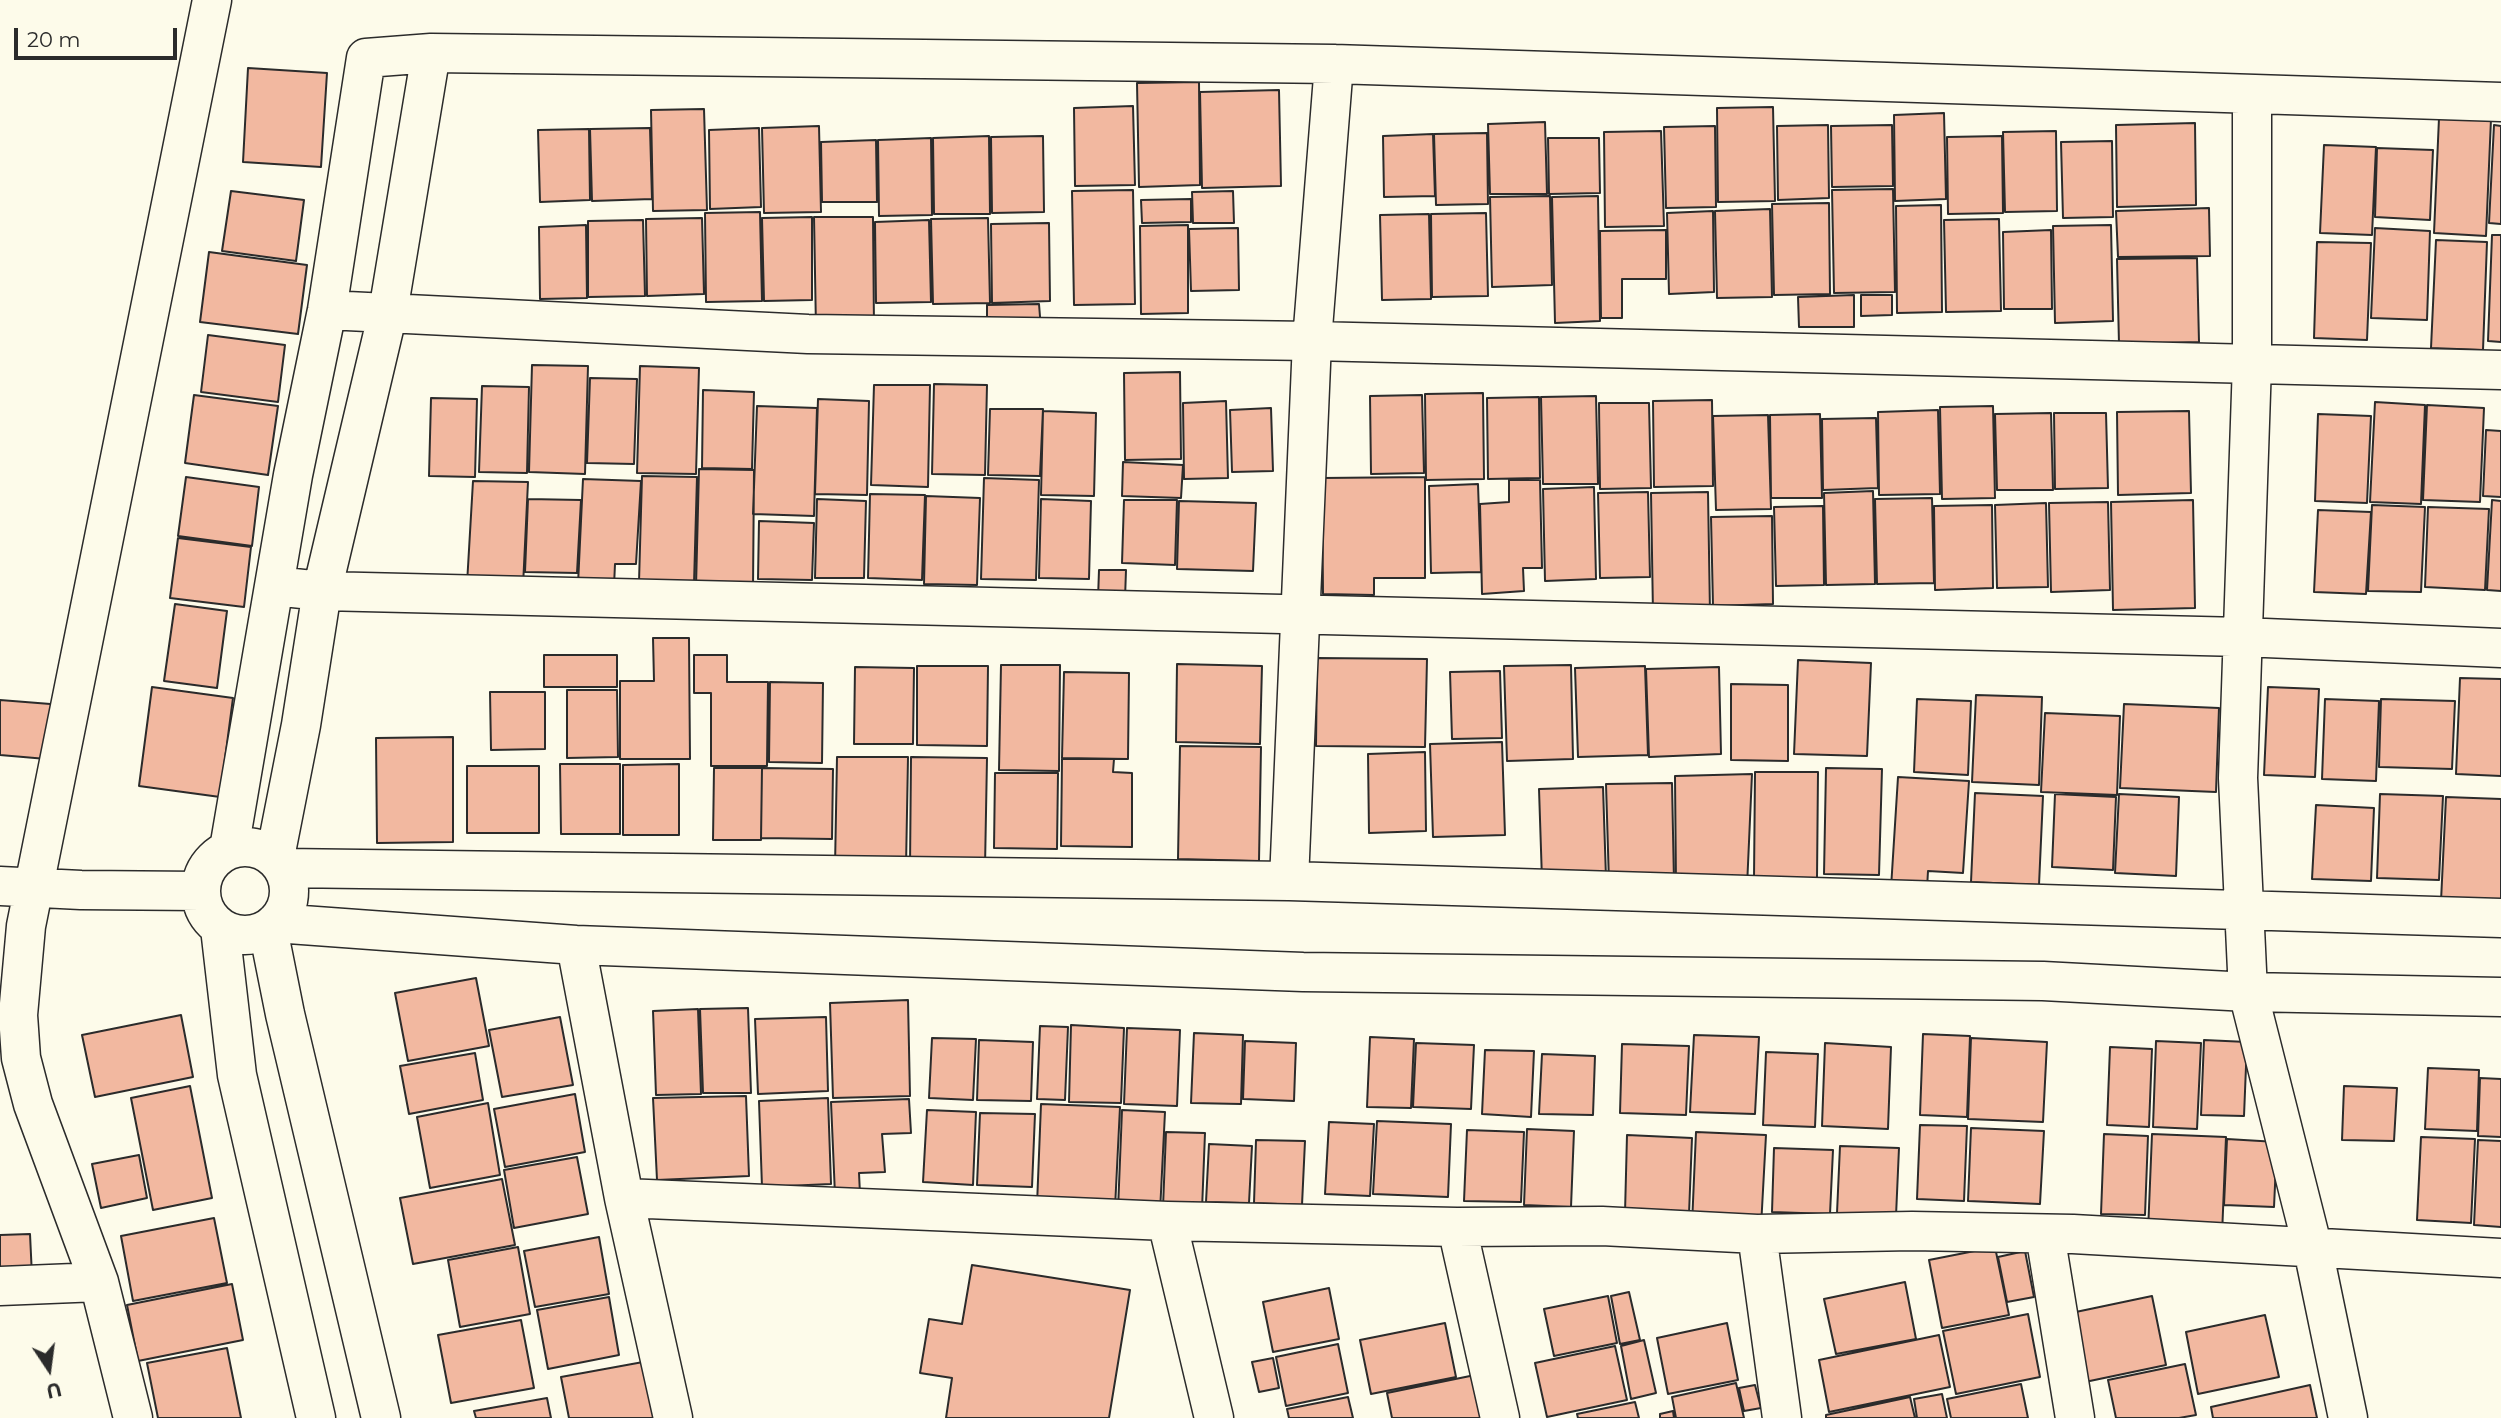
<!DOCTYPE html>
<html>
<head>
<meta charset="utf-8">
<style>
	body { margin:0 }
	#map { position:relative; width:2501px; height:1418px; overflow:hidden; background:#fdfbea; font-family:Montserrat,sans-serif }
	canvas { display:block }
	.north { position:absolute; left:14px; top:1334px; width:70px; height:70px; -webkit-text-stroke:5px #fdfbea; paint-order:stroke; rotate:167deg; font-size:19px; font-weight:700; line-height:28px; text-align:center; color:#2b2b2b }
	.north::after { content:''; display:block; margin:auto; width:24px; height:32px; background:#2b2b2b; clip-path:polygon(50% 0,100% 100%,50% 72%,0 100%) }
	.scale { position:absolute; left:14px; top:28px; width:163px; height:32px; box-sizing:border-box; border:4px solid #2b2b2b; border-top:0; padding-left:9px; font-size:21px; line-height:24px; white-space:nowrap; color:#2b2b2b; -webkit-text-stroke:5px #fdfbea; paint-order:stroke }
</style>
</head>
<body>
<div id="map">
<canvas width="2501" height="1418"></canvas>
<div class="north">U</div>
<div class="scale">20 m</div>
</div>
<script>
const g = document.querySelector('canvas').getContext('2d');
g.lineJoin = 'round';
function fillPath(path, color) {
  g.fillStyle = color;
  g.fill(path, 'evenodd');
}
function strokePath(path, color, width, dash) {
  g.strokeStyle = color;
  g.lineWidth = width;
  g.lineCap = dash ? 'butt' : 'round';
  g.setLineDash(dash || []);
  g.stroke(path);
}
const building = new Path2D(`
	M248,68L327,73L321,167L243,162Z
	M1199,82L1200,185L1139,187L1137,83Z
	M1279,90L1281,186L1202,188L1200,92Z
	M1133,106L1135,185L1075,186L1074,108Z
	M1773,107L1775,201L1718,202L1717,108Z
	M704,109L707,210L653,211L651,110Z
	M1944,113L1946,199L1895,201L1894,115Z
	M2439,118L2491,119L2486,236L2434,233Z
	M1545,122L1547,194H1490L1488,124Z
	M2195,123L2196,205L2117,207L2116,125Z
	M1828,125L1829,198L1778,200L1777,126Z
	M1892,125L1893,186L1832,187L1831,126Z
	M2494,125L2501,126V224L2489,223Z
	M819,126L821,212L764,213L762,128Z
	M1715,126L1716,207L1666,208L1664,127Z
	M650,128L652,199L592,201L590,129Z
	M759,128L761,207L710,209L709,130Z
	M589,129L590,200L540,202L538,130Z
	M1661,131L1664,226L1605,227L1604,132Z
	M2056,131L2057,211L2005,212L2003,132Z
	M1487,133L1488,204L1436,205L1434,134Z
	M1433,134L1435,196L1384,197L1383,136Z
	M989,136L990,214H934L933,138Z
	M1043,136L1044,212L992,213L991,137Z
	M2002,136L2003,213L1948,214L1947,137Z
	M931,138L932,215L879,216L878,140Z
	M1548,138H1599L1600,193L1549,194Z
	M876,140L877,202H822L821,142Z
	M2112,141L2113,217L2063,218L2061,142Z
	M2324,145L2376,147L2372,235L2320,233Z
	M2377,148L2433,150L2430,220L2375,217Z
	M1893,189L1895,292L1834,293L1832,190Z
	M1133,190L1135,304L1074,305L1072,191Z
	M231,191L304,200L296,261L222,251Z
	M1233,191L1234,223H1193L1192,192Z
	M1550,196L1552,285L1492,287L1490,197Z
	M1598,196L1600,321L1555,323L1552,197Z
	M1191,199V222L1142,223L1141,200Z
	M1829,203L1830,294L1774,295L1772,204Z
	M1941,205L1942,312L1897,313L1896,206Z
	M2209,208L2210,256L2118,257L2116,211Z
	M1770,209L1772,297L1717,298L1715,211Z
	M1713,211L1714,292L1669,294L1667,213Z
	M760,212L762,301L706,302L705,213Z
	M1486,213L1488,296L1432,297L1431,214Z
	M1429,214L1431,299L1382,300L1380,215Z
	M812,217V300L764,301L762,218Z
	M814,217H873L874,327L816,329Z
	M702,218L704,294L647,296L646,219Z
	M988,218L990,303L933,304L931,219Z
	M1999,219L2001,311L1946,312L1944,220Z
	M643,220L645,296L588,297V221Z
	M929,220L931,302L876,303L875,222Z
	M1049,223L1050,301L992,303L991,224Z
	M586,225L587,298L540,299L539,227Z
	M1188,225V313L1141,314L1140,226Z
	M2111,225L2113,321L2055,323L2053,226Z
	M1238,228L1239,290L1191,291L1189,229Z
	M2375,228L2430,231L2427,320L2371,318Z
	M1666,230V279H1622V318H1601L1600,231Z
	M2051,230L2052,309H2004L2003,232Z
	M2492,235H2501V342L2488,341Z
	M2436,240L2487,242L2483,350L2431,348Z
	M2317,242L2371,243L2367,340L2314,338Z
	M209,252L307,265L298,334L200,322Z
	M2197,258L2199,342L2119,344L2117,259Z
	M1854,295V327H1799L1798,297Z
	M1861,295H1892V315L1861,316Z
	M1039,304L1041,329L987,330V305Z
	M208,335L285,345L278,402L201,392Z
	M532,365L588,366L585,474L529,472Z
	M640,366L699,368L696,474L637,473Z
	M1180,372L1181,459L1125,460L1124,373Z
	M590,378L637,379L634,464L587,463Z
	M934,384L987,385L985,475L932,474Z
	M874,385H930L928,487L871,485Z
	M482,386L529,387L527,473L479,472Z
	M703,390L754,392L752,469L702,468Z
	M1483,393L1484,479L1426,480L1425,394Z
	M194,395L278,406L268,475L185,463Z
	M1422,395L1424,473L1371,474L1370,396Z
	M1596,396L1598,484H1543L1541,397Z
	M1539,397L1540,478L1488,479L1487,398Z
	M431,398L477,399L475,477L429,476Z
	M818,399L869,401L867,495L815,494Z
	M1712,400L1713,486L1654,487L1653,401Z
	M1226,401L1228,478L1184,479L1183,403Z
	M2375,402L2425,405L2421,504L2370,502Z
	M1599,403H1649L1651,488L1600,489Z
	M2427,405L2484,408L2480,502L2423,500Z
	M757,406L817,408L814,516L753,514Z
	M1993,406L1995,498L1942,499L1940,407Z
	M1271,408L1273,471L1232,472L1230,410Z
	M990,409H1043L1040,476L988,475Z
	M1938,410L1940,494L1879,495L1878,412Z
	M1043,411L1096,413L1094,496L1041,495Z
	M2189,411L2191,493L2118,495L2117,412Z
	M2051,413L2053,490H1997L1995,414Z
	M2054,413H2106L2108,488L2055,489Z
	M1820,414L1822,498H1771L1770,415Z
	M2318,414L2371,416L2367,503L2315,501Z
	M1768,415L1771,509L1716,510L1713,416Z
	M1876,418L1878,488L1823,490L1822,419Z
	M2486,430L2501,431V497L2483,496Z
	M1123,462L1183,465L1181,498L1122,496Z
	M699,469L754,470L753,588L696,587Z
	M642,476L697,477L694,584L639,582Z
	M186,477L259,487L252,546L178,536Z
	M1425,477V578H1374V595L1323,594L1322,478Z
	M984,478L1039,480L1036,580L981,579Z
	M583,479L641,481L636,564H615L614,586L578,584Z
	M1509,480H1540L1542,568H1523L1524,591L1482,594L1480,504L1509,502Z
	M473,481L528,482L523,586L467,584Z
	M1478,484L1481,572L1431,573L1429,486Z
	M1594,487L1596,579L1545,581L1543,489Z
	M1873,491L1875,584L1826,585L1824,493Z
	M1648,492L1650,577L1600,578L1598,493Z
	M1708,492L1710,613L1653,614L1651,493Z
	M870,494L925,495L922,580L868,578Z
	M926,496L980,498L977,585L924,584Z
	M1932,498L1934,583L1877,584L1875,499Z
	M528,499L581,500L577,573L525,572Z
	M817,499L866,501L864,578H815Z
	M1041,499L1091,501L1089,579L1039,578Z
	M1124,500H1177L1175,565L1122,563Z
	M2193,500L2195,608L2113,610L2111,502Z
	M2492,500L2501,501V591L2487,590Z
	M1179,501L1256,503L1253,571L1177,569Z
	M2108,502L2110,590L2051,592L2049,503Z
	M2046,503L2048,587L1997,588L1995,505Z
	M1992,505L1993,588L1935,590L1934,506Z
	M2372,505L2425,507L2421,592L2368,591Z
	M1823,506L1824,585L1776,586L1774,507Z
	M2428,507L2489,509L2485,590L2425,587Z
	M2318,510L2371,512L2366,594L2314,592Z
	M1772,516L1773,604L1713,606L1711,517Z
	M759,521L814,523L812,580L758,579Z
	M178,538L251,547L244,607L170,598Z
	M1099,570H1126L1125,599H1098Z
	M175,604L227,611L217,688L164,681Z
	M653,638H689L690,759H620V681H654Z
	M544,655H617V687H544Z
	M694,655H727V682H768L767,766H711V693H694Z
	M1317,658L1427,659L1425,747L1316,746Z
	M1798,660L1871,663L1867,756L1794,754Z
	M1177,664L1262,666L1260,744L1176,742Z
	M1001,665H1060L1059,771L999,770Z
	M1571,665L1573,759L1507,761L1504,666Z
	M917,666H988L987,746L917,745Z
	M1645,666L1648,755L1578,757L1575,668Z
	M855,667L914,668L913,744H854Z
	M1719,667L1721,754L1649,757L1646,669Z
	M1500,671L1502,738L1452,739L1450,672Z
	M1064,672L1129,673L1128,759L1062,758Z
	M2460,678L2501,679V776L2456,774Z
	M770,682L823,683L822,763L769,762Z
	M1731,684L1788,685V761L1731,760Z
	M152,687L233,698L220,797L139,786Z
	M2268,687L2319,689L2315,777L2264,775Z
	M567,690H617L618,757L567,758Z
	M490,692H545V749L491,750Z
	M1976,695L2042,697L2039,785L1972,782Z
	M1917,699L1971,701L1968,775L1914,772Z
	M2325,699L2379,701L2376,781L2322,779Z
	M2381,699L2455,701L2452,769L2379,767Z
	M0,700L63,705L58,760L0,755Z
	M2124,704L2219,708L2216,792L2120,788Z
	M2045,713L2120,716L2117,795L2041,792Z
	M453,737V842L377,843L376,738Z
	M1502,742L1505,835L1433,837L1430,744Z
	M1180,746L1261,747L1259,861L1178,859Z
	M1425,752L1426,831L1369,833L1368,754Z
	M837,757H908L906,867H835Z
	M911,757L987,758L985,867H910Z
	M1062,759H1114L1113,772L1132,773V847L1061,846Z
	M560,764H620V834H561Z
	M679,764V835H623V765Z
	M467,766H539V833H467Z
	M714,768H762L761,840H713Z
	M762,768L833,769L832,839L761,838Z
	M1826,768L1882,769L1879,875L1824,874Z
	M1755,772H1818L1817,878H1754Z
	M995,773H1058L1057,849L994,848Z
	M1752,774L1747,887L1676,886L1675,776Z
	M1898,777L1969,781L1963,873L1928,871L1927,889L1891,888Z
	M1672,783L1674,882L1609,883L1606,784Z
	M1603,787L1606,878L1542,880L1539,789Z
	M1975,793L2043,796L2039,885L1971,882Z
	M2055,794L2116,797L2113,870L2052,867Z
	M2119,794L2179,797L2176,876L2115,873Z
	M2380,794L2443,796L2439,880L2377,878Z
	M2446,797L2501,799V903L2441,901Z
	M2316,805L2374,808L2371,881L2312,879Z
	M476,978L489,1046L408,1061L395,993Z
	M908,1000L910,1096L833,1098L830,1003Z
	M748,1008L751,1093H703L700,1009Z
	M698,1009L701,1094L656,1095L653,1011Z
	M181,1015L193,1077L95,1097L82,1035Z
	M560,1017L573,1085L502,1097L489,1030Z
	M826,1017L828,1091L758,1094L755,1019Z
	M1071,1025L1124,1028L1121,1103L1069,1102Z
	M1040,1026L1068,1027L1065,1100L1037,1099Z
	M1127,1028L1180,1030L1177,1106L1124,1104Z
	M1194,1033L1243,1035L1241,1104L1191,1103Z
	M1923,1034L1970,1036L1967,1117L1920,1115Z
	M1694,1035L1759,1037L1755,1114L1690,1112Z
	M1370,1037L1414,1039L1411,1108L1367,1107Z
	M932,1038L976,1039L973,1100L929,1098Z
	M1971,1038L2047,1042L2043,1122L1968,1119Z
	M979,1040L1033,1042L1031,1101L977,1100Z
	M2204,1040L2247,1042L2244,1116L2201,1115Z
	M1245,1041L1296,1043L1294,1101L1243,1099Z
	M2156,1041L2201,1043L2197,1129L2153,1127Z
	M1416,1043L1474,1045L1471,1109L1413,1107Z
	M1825,1043L1891,1047L1888,1129L1822,1126Z
	M1622,1044L1689,1046L1686,1115L1620,1113Z
	M2110,1047L2152,1049L2149,1127L2107,1125Z
	M1485,1050L1534,1051L1531,1117L1482,1114Z
	M1766,1052L1818,1054L1815,1127L1763,1125Z
	M475,1053L483,1100L409,1114L400,1066Z
	M1542,1054L1595,1056L1593,1115L1539,1114Z
	M2428,1068L2479,1070L2477,1131L2425,1129Z
	M2480,1078L2501,1079V1137L2478,1136Z
	M190,1086L212,1198L153,1210L131,1098Z
	M2344,1086L2397,1088L2394,1141L2342,1140Z
	M575,1094L585,1152L505,1167L494,1109Z
	M746,1096L749,1176L657,1180L653,1098Z
	M828,1098L831,1184L762,1187L759,1101Z
	M909,1099L911,1133L882,1134L885,1172L859,1173L860,1194L835,1195L831,1102Z
	M488,1103L500,1175L430,1188L417,1117Z
	M1041,1104L1120,1107L1115,1208L1037,1205Z
	M927,1110L976,1112L973,1185L923,1182Z
	M1122,1110L1165,1112L1160,1212L1118,1210Z
	M980,1113L1035,1114L1032,1187L977,1185Z
	M1377,1121L1451,1124L1448,1197L1373,1194Z
	M1329,1122L1374,1124L1370,1196L1325,1194Z
	M1920,1125L1967,1126L1964,1201L1917,1199Z
	M1971,1128L2044,1131L2040,1204L1968,1201Z
	M1527,1129L1574,1131L1571,1207L1524,1205Z
	M1467,1130L1524,1132L1521,1202L1464,1201Z
	M1166,1132L1205,1133L1202,1210L1163,1207Z
	M1696,1132L1766,1135L1761,1227L1692,1225Z
	M2104,1134L2148,1136L2145,1215L2101,1214Z
	M2152,1134L2226,1137L2222,1235L2148,1232Z
	M1627,1135L1692,1138L1689,1214L1625,1213Z
	M2421,1137L2475,1139L2471,1223L2417,1220Z
	M2227,1139L2277,1142L2274,1207L2224,1205Z
	M1256,1140L1305,1141L1302,1205L1254,1203Z
	M2478,1140L2501,1141V1227L2474,1225Z
	M1209,1144L1252,1146L1249,1203L1206,1202Z
	M1840,1146L1899,1148L1896,1216L1837,1213Z
	M1774,1148L1833,1150L1830,1214L1772,1212Z
	M139,1155L147,1198L101,1208L92,1164Z
	M577,1157L588,1214L514,1228L504,1170Z
	M502,1179L515,1245L413,1264L400,1198Z
	M214,1218L227,1283L133,1301L121,1236Z
	M30,1234L32,1276L0,1278V1235Z
	M599,1237L609,1294L535,1307L524,1251Z
	M518,1247L530,1314L460,1327L448,1260Z
	M1995,1247L2009,1315L1942,1328L1929,1260Z
	M2025,1251L2034,1297L2007,1302L1998,1257Z
	M972,1265L1130,1290L1109,1418H946L952,1378L920,1373L929,1319L962,1324Z
	M1905,1282L1916,1339L1836,1354L1824,1299Z
	M232,1284L243,1340L138,1361L127,1305Z
	M1329,1288L1339,1339L1273,1352L1263,1302Z
	M1629,1292L1640,1340L1620,1344L1611,1296Z
	M1608,1296L1617,1343L1554,1356L1544,1309Z
	M2152,1296L2166,1365L2085,1382L2071,1313Z
	M609,1297L619,1355L548,1369L537,1310Z
	M2028,1314L2040,1377L1956,1394L1943,1331Z
	M2265,1315L2279,1377L2198,1394L2186,1332Z
	M521,1320L534,1388L451,1403L438,1335Z
	M1445,1323L1456,1377L1371,1394L1360,1340Z
	M1727,1323L1738,1380L1668,1394L1657,1338Z
	M1939,1335L1950,1387L1829,1412L1819,1360Z
	M1644,1340L1656,1393L1631,1399L1621,1346Z
	M1338,1344L1348,1393L1286,1406L1276,1357Z
	M1615,1346L1627,1400L1547,1417L1535,1363Z
	M227,1348L241,1418H158L147,1363Z
	M1273,1358L1279,1388L1259,1392L1252,1362Z
	M654,1360L664,1418H569L561,1377Z
	M2185,1364L2196,1415L2179,1418H2116L2108,1380Z
	M1475,1375L1484,1418H1392L1387,1393Z
	M1736,1383L1744,1418H1676L1672,1397Z
	M2021,1384L2028,1418H1951L1947,1399Z
	M1755,1385L1761,1408L1744,1411L1739,1388Z
	M2310,1385L2317,1418H2213L2211,1407Z
	M1942,1394L1947,1418H1917L1914,1399Z
	M1348,1397L1353,1418H1289L1287,1409Z
	M1910,1397L1915,1418H1826V1415Z
	M547,1398L551,1418H476L474,1411Z
	M1635,1402L1639,1418H1578L1577,1414Z
	M1673,1411L1674,1418H1660V1414Z`);
fillPath(building, '#f2b8a0');
strokePath(building, '#2b2b2b', 2);
const minor = new Path2D(`
	M2252,96V363L2238,778L2248,992L2313,1249L2348,1418
	M327,310L808,334L1312,341L2501,370
	M274,586L322,591L2242,637L2501,648
	M201 891a44 44 0 1 1 88 0a44 44 0 1 1-88 0Z
	M229,849L293,475L327,310L366,58L431,53L1334,64L2501,102
	M275,857L301,725L322,591L388,312L431,53
	M284,868L1289,881L2501,918
	M1289,881L1312,341L1334,64
	M0,886L81,890L200,891
	M275,923L576,945L1303,972L2043,981L2248,992L2501,997
	M220,928L237,1075L316,1418
	M268,929L285,1014L381,1418
	M576,945L624,1198L1167,1221L1457,1227L1602,1226L1757,1234L1912,1231L2073,1234L2501,1258
	M624,1198L673,1418
	M1167,1221L1214,1418
	M1457,1227L1500,1418
	M1757,1234L1782,1418
	M2045,1234L2075,1418
	M0,1286L99,1282
	M133,1418L99,1282L33,1104L21,1058L18,1015L26,926L212,0`);
strokePath(minor, '#2b2b2b', 41);
strokePath(minor, '#fdfbea', 38);
</script>
</body>
</html>
